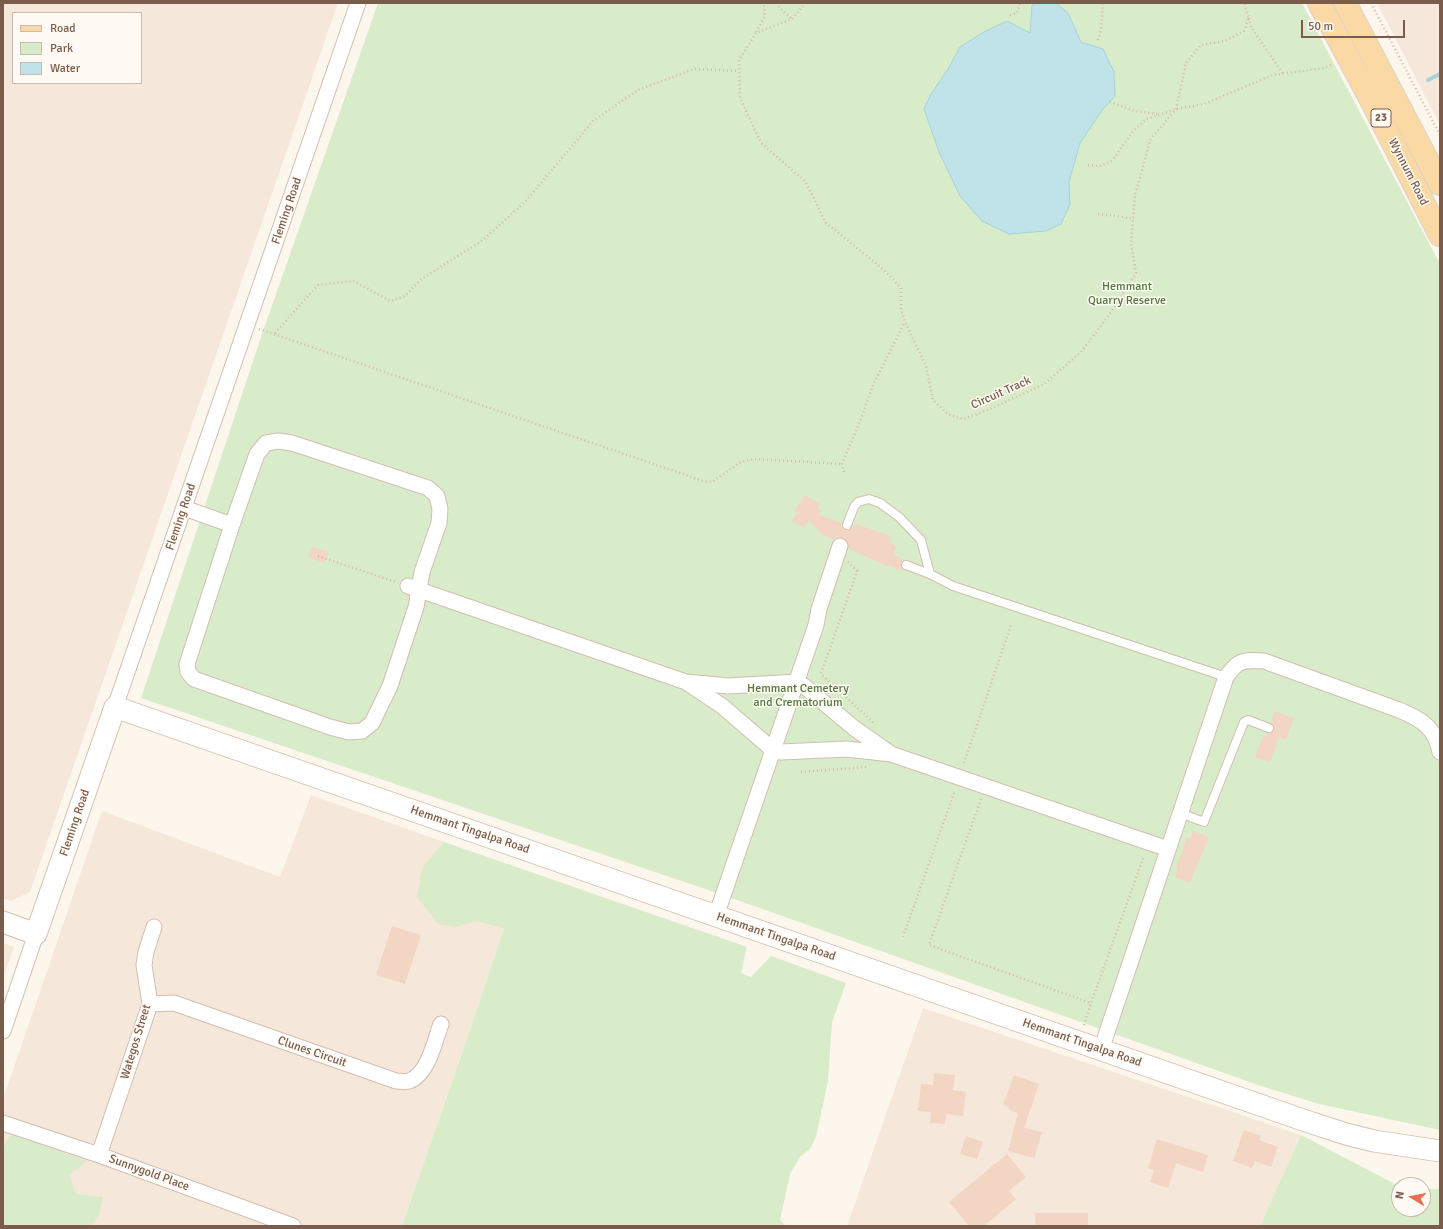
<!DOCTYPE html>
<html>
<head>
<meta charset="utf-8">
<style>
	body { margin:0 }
	#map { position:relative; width:1443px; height:1229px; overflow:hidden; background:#fdf6ec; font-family:Signika,sans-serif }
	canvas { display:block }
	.frame { position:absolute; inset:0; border:4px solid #7a5c4d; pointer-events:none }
	.legend { position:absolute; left:12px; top:12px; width:130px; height:72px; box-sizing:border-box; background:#fffaf3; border:1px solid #cabbb1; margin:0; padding:5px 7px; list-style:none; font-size:12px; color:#7a5c4d }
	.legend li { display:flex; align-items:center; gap:8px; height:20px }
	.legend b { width:20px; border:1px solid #cabbb1 }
	.north { position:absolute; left:1391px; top:1177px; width:40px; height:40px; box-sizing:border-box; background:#fffaf3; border:1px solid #cabbb1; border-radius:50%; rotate:280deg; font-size:11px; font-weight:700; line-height:16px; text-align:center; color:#7a5c4d }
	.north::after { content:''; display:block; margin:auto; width:14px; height:18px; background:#e76f51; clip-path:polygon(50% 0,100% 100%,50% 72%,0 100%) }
	.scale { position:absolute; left:1301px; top:20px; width:104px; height:18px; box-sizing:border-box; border:2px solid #7a5c4d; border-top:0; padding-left:5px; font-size:12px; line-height:14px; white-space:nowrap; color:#7a5c4d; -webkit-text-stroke:3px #fffaf3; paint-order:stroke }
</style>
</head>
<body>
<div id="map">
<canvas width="1443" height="1229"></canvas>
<div class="frame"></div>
<ul class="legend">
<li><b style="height:5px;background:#fbd9a5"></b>Road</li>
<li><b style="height:11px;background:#d8ecc9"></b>Park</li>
<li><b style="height:11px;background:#bfe3e8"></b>Water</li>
</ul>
<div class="north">N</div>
<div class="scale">50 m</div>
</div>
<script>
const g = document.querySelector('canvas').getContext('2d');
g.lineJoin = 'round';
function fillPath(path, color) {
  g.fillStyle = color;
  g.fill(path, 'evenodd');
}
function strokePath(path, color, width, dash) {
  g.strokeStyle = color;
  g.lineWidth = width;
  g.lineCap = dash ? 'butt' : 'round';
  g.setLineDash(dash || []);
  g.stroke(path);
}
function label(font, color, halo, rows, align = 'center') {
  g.font = font + ' Signika,sans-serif';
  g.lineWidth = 3;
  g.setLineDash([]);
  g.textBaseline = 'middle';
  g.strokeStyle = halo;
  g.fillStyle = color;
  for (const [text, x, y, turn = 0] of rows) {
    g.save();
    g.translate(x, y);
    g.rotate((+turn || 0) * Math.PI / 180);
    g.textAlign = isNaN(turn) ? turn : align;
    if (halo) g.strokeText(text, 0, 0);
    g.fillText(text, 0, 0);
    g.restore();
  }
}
fillPath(new Path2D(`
	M3,3H338L30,892L11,901L3,898ZM13,13H141V83H13Z
	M1377,3H1440V125Z
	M311,795L523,870L470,1030L402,1226H3V1099L102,811L280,877Z
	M3,943L14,947L3,978Z
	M923,1008L1301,1135L1260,1226H847Z`), '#f5e8da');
fillPath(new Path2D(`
	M378,3H1302L1440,264V1130L1319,1104L1261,1086L723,895L141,698L261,337Z
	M444,842L747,947L741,973L751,977L771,956L846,983L832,1022L828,1081L816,1137L810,1149L800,1157L790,1174L780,1220L786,1226H402L470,1030L504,928L476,921L456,927L438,924L417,897L422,868Z
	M11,1134L87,1161L69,1175L76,1194L103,1197C101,1208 99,1222 87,1226H3V1147Z
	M1301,1135L1399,1186V1209H1423V1189H1440V1226H1260Z`), '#d8ecc9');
const water = new Path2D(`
	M1037,3H1056L1068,13L1081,42L1103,49L1114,72L1115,96L1103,109L1080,143L1069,182L1070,204L1061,224L1046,231L1009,234L982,221L960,196L939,152L924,109L931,94L948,69L960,47L984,32L1007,21L1030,33L1032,6Z`);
fillPath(water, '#bfe3e8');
strokePath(water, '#a5d3da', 1);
strokePath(new Path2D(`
	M1428,80L1440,74`), '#a5d3da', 4);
fillPath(new Path2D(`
	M805,495L820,504L817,508L822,511L819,515L842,523V526L845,530H848L852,527H854L856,524L891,536L889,543L896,546L893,555L905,560L901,563L902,568L904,570L903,572L889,565V567L849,549V544L843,538L839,537L834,539L824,536L809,520L804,528L792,521L798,512L795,510Z
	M312,547L328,552L324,563L308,557Z
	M1275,711L1294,718L1286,740L1279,737L1270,762L1255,757L1263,736L1266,737L1267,733H1270L1274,730V727L1271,723Z
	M1193,831L1209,837L1190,883L1175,877L1178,868L1176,867L1187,838L1190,839Z
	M392,926L421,935L405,984L376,975Z
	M934,1073L955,1075L953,1090L966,1092L963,1116L946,1114L945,1124L930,1123L931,1112L918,1111L921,1084L933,1085Z
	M1014,1075L1039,1084L1024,1128L1042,1132L1034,1158L1008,1151L1018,1113L1008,1109L1009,1107L1003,1105Z
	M1244,1130L1261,1136L1259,1140L1278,1147L1271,1167L1255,1161L1252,1168L1233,1161Z
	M966,1136L983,1142L977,1159L960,1154Z
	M1157,1139L1208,1155L1203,1172L1176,1163L1168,1188L1150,1182L1154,1170L1148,1168Z
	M1007,1154L1026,1177L1009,1191L1016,1199L984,1226H969L949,1202Z
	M1035,1213H1088V1226H1035Z`), '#f3d5c3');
const lane = new Path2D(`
	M847,525L854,507L858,502L869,499L880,503L899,517L921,540L930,574L906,565
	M930,574L953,586L1226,677
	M1180,813L1204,822L1244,722L1248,720L1269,728`);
const street = new Path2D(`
	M184,508L232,525L187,664L188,672L194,679L330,727L349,732L362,731L372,723L390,686L416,607L422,572L439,523L440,509L437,496L428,488L292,443L278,441L266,443L257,454L232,525
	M408,586L686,682L722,706L773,750L781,752L847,749L891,754L854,728L804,686L797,682L729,686L686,682
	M115,707L358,3
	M891,754L1168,849
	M716,916L816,625L819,609L840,546
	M150,1004L174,1003L396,1081C400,1081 405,1082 409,1081C428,1075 435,1040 441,1024
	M3,1031L36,934
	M1101,1050L1226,677C1239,659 1243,660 1264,661L1399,710C1421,719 1435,727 1440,752
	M3,1123L102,1156L293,1226
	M99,1155L150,1004L144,965L146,952L154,927`);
const secondary = new Path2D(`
	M3,922L36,934L115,707L1306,1121L1346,1134L1374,1141L1440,1151`);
const primary = new Path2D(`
	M1319,3L1371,100L1440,235
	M1345,3L1440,184`);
strokePath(lane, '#d1beb0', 10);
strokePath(street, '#d1beb0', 17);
strokePath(secondary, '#d6c0b0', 23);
strokePath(primary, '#dad1cd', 24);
strokePath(new Path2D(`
	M776,3L781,9L792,19
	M806,3L792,19L756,33L739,60L740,98L761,143L805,181L826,223L876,263L892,278L901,288V309L905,322L926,366L933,400L949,415L964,419L990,409L1044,384L1081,352L1109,315L1136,273L1131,244L1135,195L1143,167L1150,140L1176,109L1186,63L1201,45L1225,41L1244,31L1249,18L1244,3
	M1371,3L1440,135
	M1010,15L1017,13L1020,3
	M1249,18L1251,27L1283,74
	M756,32L765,16L764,3
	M1098,40L1101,30L1103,3
	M1110,102L1135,111L1158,114
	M1088,165L1100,166L1112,161L1134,130L1147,119L1176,109L1204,104L1273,75L1324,68L1333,64
	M1098,214L1117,216L1134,219
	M259,329L703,481L712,482L741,462L754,459L842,464
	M275,333L318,285L354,281L390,301L405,296L420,280L483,240L525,202L593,121L638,90L694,69L739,71
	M844,472L842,464L861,419L873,385L905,322
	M318,556L396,582
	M848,562L857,571L821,674L874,723
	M964,763L1011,625
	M801,772L866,767
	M981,799L929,945L1091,1003
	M903,937L955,790
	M1084,1025L1091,1003L1144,856`), '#d9b8a5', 2.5, [1, 3]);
strokePath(lane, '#fff', 8);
strokePath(street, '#fff', 15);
strokePath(secondary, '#fff', 21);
strokePath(primary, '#fbd9a5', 22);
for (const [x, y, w] of [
	[1381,118,20]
]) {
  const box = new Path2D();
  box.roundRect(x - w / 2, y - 9, w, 18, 3);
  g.fillStyle = '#fffaf3';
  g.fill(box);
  strokePath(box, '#7a5c4d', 1);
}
label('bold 11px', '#7a5c4d', null, [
	["23",1381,118]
]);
label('12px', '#7a5c4d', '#fffaf3', [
	["Wynnum Road",1408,172,63],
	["Fleming Road",287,211,-71],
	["Circuit Track",1001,393,-24],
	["Fleming Road",181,517,-71],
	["Fleming Road",75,823,-71],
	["Hemmant Tingalpa Road",470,830,19],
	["Hemmant Tingalpa Road",776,937,19],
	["Wategos Street",136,1042,-73],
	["Hemmant Tingalpa Road",1082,1043,19],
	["Clunes Circuit",312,1052,19],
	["Sunnygold Place",149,1173,20]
]);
label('12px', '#537a41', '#fffaf3', [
	["Hemmant",1127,287],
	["Quarry Reserve",1127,301],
	["Hemmant Cemetery",798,689],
	["and Crematorium",798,703]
]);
</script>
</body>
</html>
